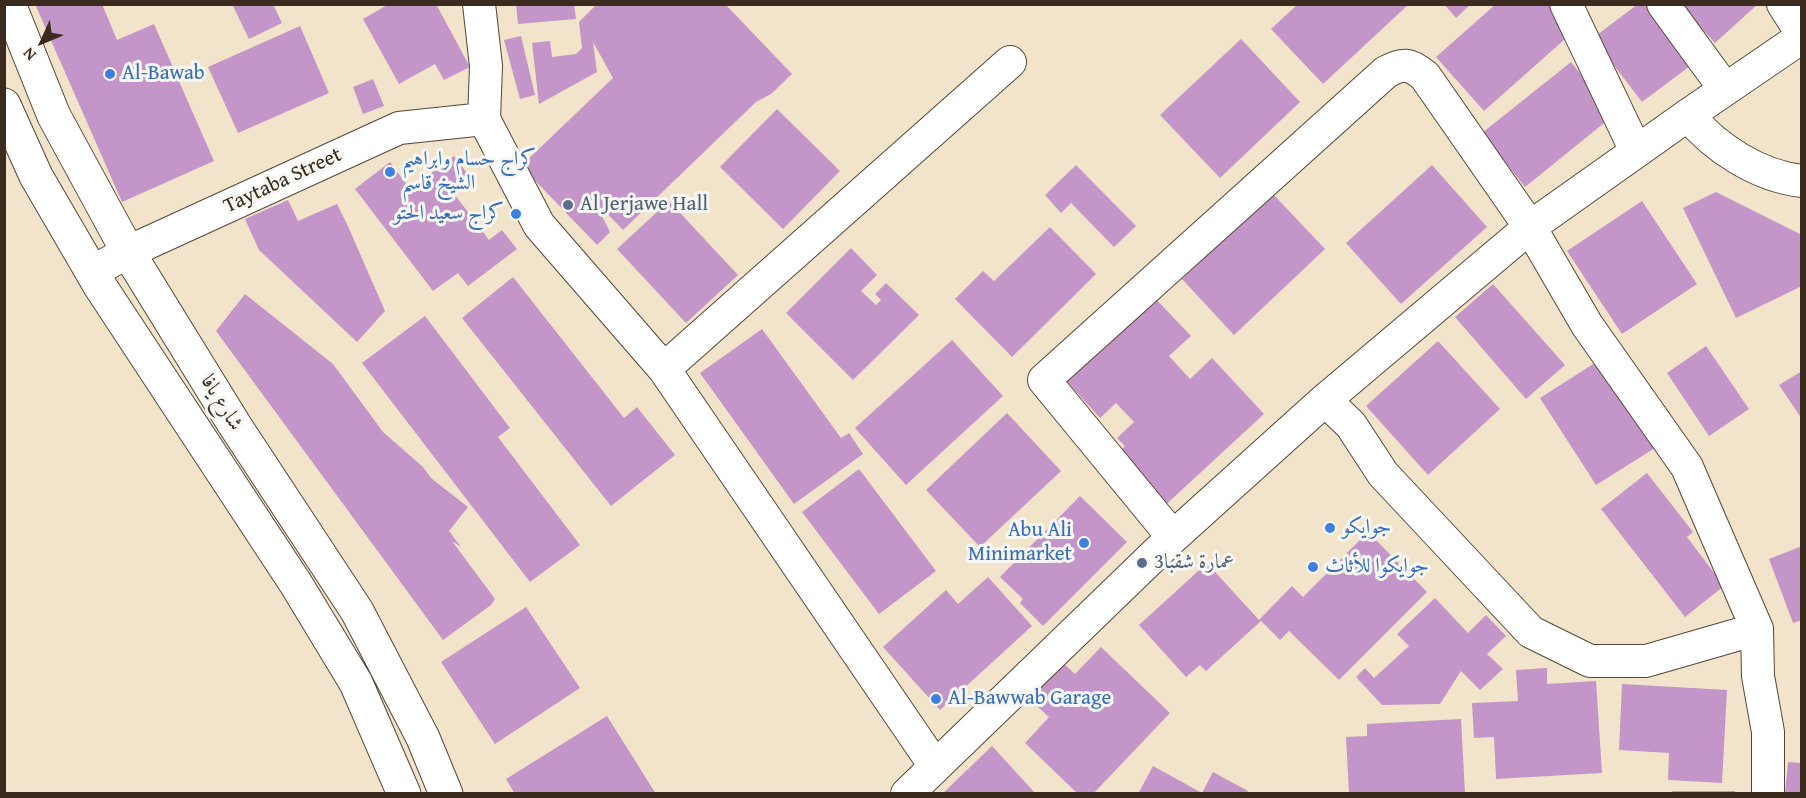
<!DOCTYPE html>
<html>
<head>
<meta charset="utf-8">
<style>
	body { margin:0 }
	#map { position:relative; width:1806px; height:798px; overflow:hidden; background:#f2e4cb; font-family:"Gentium Book Plus",serif }
	canvas { display:block }
	.frame { position:absolute; inset:0; border:6px solid #3b2a1e; pointer-events:none }
	.north { position:absolute; left:12px; top:12px; width:60px; height:60px; -webkit-text-stroke:4px #f6f6f2; paint-order:stroke; rotate:226deg; font-size:16px; font-weight:700; line-height:24px; text-align:center; color:#3b2a1e }
	.north::after { content:''; display:block; margin:auto; width:21px; height:27px; background:#3b2a1e; clip-path:polygon(50% 0,100% 100%,50% 72%,0 100%) }
</style>
</head>
<body>
<div id="map">
<canvas width="1806" height="798"></canvas>
<div class="frame"></div>
<div class="north">N</div>
</div>
<script>
const g = document.querySelector('canvas').getContext('2d');
g.lineJoin = 'round';
function fillPath(path, color) {
  g.fillStyle = color;
  g.fill(path, 'evenodd');
}
function strokePath(path, color, width, dash) {
  g.strokeStyle = color;
  g.lineWidth = width;
  g.lineCap = dash ? 'butt' : 'round';
  g.setLineDash(dash || []);
  g.stroke(path);
}
function label(font, color, halo, rows, align = 'center') {
  g.font = font + ' "Gentium Book Plus",Amiri,serif';
  g.lineWidth = 6;
  g.setLineDash([]);
  g.textBaseline = 'middle';
  g.strokeStyle = halo;
  g.fillStyle = color;
  for (const [text, x, y, turn = 0] of rows) {
    g.save();
    g.translate(x, y);
    g.rotate((+turn || 0) * Math.PI / 180);
    g.textAlign = isNaN(turn) ? turn : align;
    if (halo) g.strokeText(text, 0, 0);
    g.fillText(text, 0, 0);
    g.restore();
  }
}
fillPath(new Path2D(`
	M35,4H102L117,40L154,24L214,161L122,202Z
	M232,4H273L282,23L249,39Z
	M389,4H436L470,67L444,80L435,64L399,84L363,19Z
	M516,4H574L576,19L518,24Z
	M597,4H725L792,74L771,94L756,102L623,230L602,208H598L610,232L597,245L521,166L613,78L593,42L597,72L539,104L532,43L550,41L552,57L576,54L582,48L579,22Z
	M1298,4H1409L1323,84L1271,29Z
	M1444,4H1471L1456,18Z
	M1496,4H1551L1574,31L1484,111L1436,57Z
	M1638,4H1644L1690,66L1642,102L1593,38Z
	M1680,4H1758L1715,43Z
	M300,26L329,93L238,133L208,67Z
	M521,36L535,95L520,99L504,40Z
	M1241,39L1300,102L1220,178L1160,115Z
	M1571,62L1614,115L1525,187L1482,133Z
	M373,79L384,106L363,114L353,87Z
	M777,109L840,171L783,229L720,167Z
	M454,156L473,181L455,195L489,240L502,230L517,249L468,286L458,273L433,291L355,189L390,162L410,189Z
	M1076,165L1136,226L1114,247L1071,203L1061,213L1045,195Z
	M1432,165L1487,227L1401,304L1346,243Z
	M1716,192L1802,235V286L1736,318L1683,208Z
	M1273,194L1325,249L1234,335L1182,279Z
	M288,200L298,221L337,204L347,224L385,311L357,342L259,250L245,219Z
	M669,201L738,275L686,323L617,249Z
	M1642,201L1697,284L1622,334L1567,251Z
	M1050,227L1096,274L1012,357L955,299L983,271L994,281Z
	M851,248L877,275L861,291L876,305L881,300L875,294L886,283L919,315L853,380L786,313Z
	M513,277L624,418L637,407L675,455L611,506L462,318Z
	M1493,284L1565,365L1526,399L1455,317Z
	M245,294L333,364L383,432L423,467L431,478L468,507L449,531L461,547L452,541L495,599L491,605L443,640L216,331Z
	M1151,294L1191,336L1169,356L1190,379L1212,358L1264,414L1161,509L1114,457L1125,446L1117,438L1134,422L1116,403L1100,418L1062,376Z
	M425,316L510,428L498,437L580,545L530,582L362,363Z
	M762,329L841,438L849,433L863,454L794,504L700,373Z
	M952,340L1003,396L906,485L855,428Z
	M1438,341L1500,409L1428,475L1366,406Z
	M1706,346L1749,409L1709,436L1667,373Z
	M1598,361L1655,448L1596,485L1540,398Z
	M1802,371V419L1779,385Z
	M1007,413L1061,471L980,547L926,490Z
	M859,469L936,571L879,614L802,512Z
	M1647,473L1693,532L1687,537L1724,586L1685,617L1601,509Z
	M1080,496L1127,542L1043,626L1020,603L1023,599L1000,577Z
	M1368,532L1427,592L1339,680L1289,631L1280,640L1261,621L1206,671L1200,665L1186,677L1139,625L1207,563L1259,620L1292,586L1303,597Z
	M1802,546V620L1793,623L1769,559Z
	M988,577L1032,626L940,710L883,647L946,590L958,604Z
	M1435,598L1468,633L1486,615L1506,636L1487,654L1503,669L1480,690L1461,671L1440,704L1382,705L1356,677L1365,668L1374,678L1409,646L1397,634Z
	M526,607L580,688L495,744L441,662Z
	M1101,647L1170,713L1093,794H1078L1025,743L1049,717L1029,699L1063,663L1075,674Z
	M1547,668V684L1596,681L1602,773L1496,779L1494,737L1474,738L1472,703L1518,701L1516,670Z
	M1622,684L1727,690L1722,783L1668,780L1669,753L1619,750Z
	M607,716L656,794H515L506,779Z
	M1461,719L1465,793L1349,794L1346,737L1367,736V724Z
	M992,746L1036,794H942Z
	M1788,762L1802,763V794H1785Z
	M1153,766L1202,793L1213,772L1248,791L1246,794H1138Z
	M1672,791H1735V794H1672Z`), '#c495c8');
const minor = new Path2D(`
	M479,4L486,66L484,119L539,225L664,369L935,766
	M1566,4L1636,151
	M1663,4L1725,89
	M1783,4L1802,34
	M1688,115C1715,148 1758,176 1802,181
	M92,272L128,252L399,128L484,119
	M664,369L1010,62
	M1325,400L1351,425L1383,474L1531,632L1590,661H1646L1757,629
	M1173,537L1044,380L1386,72C1403,63 1409,63 1425,76L1530,227L1587,325L1687,467L1757,629L1758,676L1768,732V794
	M907,794L1173,537L1325,400L1530,227L1688,115L1802,37`);
const major = new Path2D(`
	M9,4L54,116L128,252L234,424L357,611L423,738L446,794
	M4,105L36,176L100,286L296,584L356,683L404,794`);
strokePath(minor, '#564638', 34);
strokePath(major, '#564638', 35);
strokePath(minor, '#fff', 32);
strokePath(major, '#fff', 33);
for (const [x, y, r, color] of [
	[110,74,6,"#3f7fe0"],
	[390,172,6,"#3f7fe0"],
	[568,205,6,"#5c6f8a"],
	[516,214,6,"#3f7fe0"],
	[1330,528,6,"#3f7fe0"],
	[1084,543,6,"#3f7fe0"],
	[1142,563,6,"#5c6f8a"],
	[1313,567,6,"#3f7fe0"],
	[936,699,6,"#3f7fe0"]
]) {
  const dot = new Path2D();
  dot.arc(x, y, r, 0, 2 * Math.PI);
  g.fillStyle = color;
  g.fill(dot);
  strokePath(dot, '#f6f6f2', 2);
}
label('21px', '#366cbe', '#f6f6f2', [
	["Al-Bawab",122,74],
	["كراج حسام وابراهيم",402,160],
	["الشيخ قاسم",402,184],
	["كراج سعيد الحتو",504,214,"right"],
	["جوايكو",1342,528],
	["Abu Ali",1072,531,"right"],
	["Minimarket",1072,555,"right"],
	["جوايكوا للأثاث",1325,567],
	["Al-Bawwab Garage",948,699]
], 'left');
label('21px', '#3b2a1e', '#f6f6f2', [
	["Taytaba Street",283,181,-25],
	["شارع يافا",221,403,58]
]);
label('21px', '#4e5e75', '#f6f6f2', [
	["Al Jerjawe Hall",580,205],
	["عمارة شقبا3",1154,563]
], 'left');
</script>
</body>
</html>
